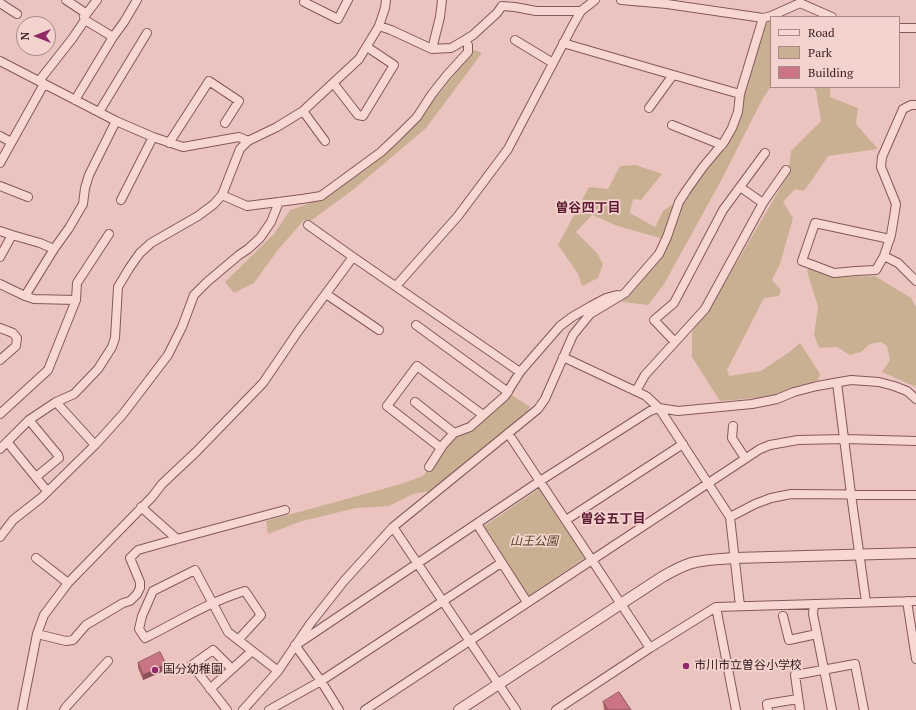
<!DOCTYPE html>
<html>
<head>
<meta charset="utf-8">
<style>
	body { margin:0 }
	#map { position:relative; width:916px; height:710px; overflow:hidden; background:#ecc4bf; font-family:"PT Serif",serif }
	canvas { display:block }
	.legend { position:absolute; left:770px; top:16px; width:130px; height:72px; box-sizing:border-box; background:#f4d3ce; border:1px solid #a78a88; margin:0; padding:5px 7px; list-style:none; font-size:12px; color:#341c1e }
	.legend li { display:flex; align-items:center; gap:8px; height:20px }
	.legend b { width:20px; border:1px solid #a78a88 }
	.north { position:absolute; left:16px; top:16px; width:40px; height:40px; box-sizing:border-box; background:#f4d3ce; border:1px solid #a78a88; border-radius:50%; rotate:270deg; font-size:11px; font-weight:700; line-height:16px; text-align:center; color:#341c1e }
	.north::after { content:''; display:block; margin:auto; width:14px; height:18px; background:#912967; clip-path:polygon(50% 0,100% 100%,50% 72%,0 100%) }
</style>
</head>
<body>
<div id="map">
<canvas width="916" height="710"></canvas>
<ul class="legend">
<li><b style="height:5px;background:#f8d6d1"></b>Road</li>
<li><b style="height:11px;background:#cab093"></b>Park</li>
<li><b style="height:11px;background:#ca7583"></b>Building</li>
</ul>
<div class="north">N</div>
</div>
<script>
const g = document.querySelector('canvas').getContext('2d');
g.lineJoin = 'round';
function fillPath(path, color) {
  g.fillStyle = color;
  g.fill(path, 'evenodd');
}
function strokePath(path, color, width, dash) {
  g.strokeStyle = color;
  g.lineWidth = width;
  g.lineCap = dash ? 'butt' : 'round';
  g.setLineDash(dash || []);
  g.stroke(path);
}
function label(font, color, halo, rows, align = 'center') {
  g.font = font + ' "PT Serif","Noto Sans JP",serif';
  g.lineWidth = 3.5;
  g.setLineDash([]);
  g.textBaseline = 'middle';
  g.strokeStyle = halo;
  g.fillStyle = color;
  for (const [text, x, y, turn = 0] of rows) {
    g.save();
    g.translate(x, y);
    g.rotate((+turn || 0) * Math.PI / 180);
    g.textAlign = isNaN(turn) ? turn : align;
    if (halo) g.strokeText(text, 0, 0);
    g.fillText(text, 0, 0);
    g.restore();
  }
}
fillPath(new Path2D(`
	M771,19V86L762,100L722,179L664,284L648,305L622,302L653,264L670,241L618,226L592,215L576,232L597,253L603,264L598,278L582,286L578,274L558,245L589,187L608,189L620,166L636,165L662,174L641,200L633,199L630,213L655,227L663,211L689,193L735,131L746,87L766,21Z
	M474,50L482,53L426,128L354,189L312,220H304L277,251L254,283L234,293L225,282L274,234L290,210L302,206L327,196L413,126Z
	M813,87H830V97L858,108L856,124L878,149L828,156L816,174L804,191L795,189L783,202L793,218L780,264L772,280L781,290L779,296L764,298L727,370L729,376L761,371L791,351L800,343L820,374L818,380L769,397L720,401L692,357V332L717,296L788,175L791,151L821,121L816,91Z
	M809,267L837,277L875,276L911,298L916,307V387L882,372L890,360L887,346L881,342L870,344L861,352L850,355L837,347L819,348L814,335L818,307L807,271Z
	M512,395L530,407L528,413L430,491L413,494L389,506L356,508L302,521L268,534L266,521L401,484L423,476L455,435L475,427Z
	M540,488L586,557L528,596L483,527Z`), '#cab093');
const minor = new Path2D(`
	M66,0L84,12L85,20L113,37L75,100
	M305,0L304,2L338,19L348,0
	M621,0L667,4L763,18L771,16L800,3L832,17
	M0,3L17,14
	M502,6L515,7L536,11H581
	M84,17L97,0
	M379,26L391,30L432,49L451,48L465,40L473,35L497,13L502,6
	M899,28H916
	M113,37L124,22L137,0
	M515,40L553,63
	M563,43L656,70L740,94
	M432,49L440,17L442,0
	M0,61L116,121L153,137L183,147L239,137L248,141
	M39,81L72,39L85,20
	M334,84L358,115L363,116L394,65L367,47
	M649,108L673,75
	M303,111L325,141
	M99,112L147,33
	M672,125L722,145
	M0,136L11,142
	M169,143L209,81L239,101L225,123
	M0,163L44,84
	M0,186L28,197
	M740,187L763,203
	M222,195L247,206L302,199L321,196L381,152L399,135L417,117L432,94L447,75L468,52V45L465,40
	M121,200L153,137
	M308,225L353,257L520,372
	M0,231L12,235L40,243L54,249
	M890,239L815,223L802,261L834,273L856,271L876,270L884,256L891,235L894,217L896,204L881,167L882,157L903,109L911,105H916
	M884,256L898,263L916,281
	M0,257L12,235
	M0,284L25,296L34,299L76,300
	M396,286L458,216L508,149L573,25L581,11L595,0
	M326,294L379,330
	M25,296L54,249L69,228L83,204L85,188L89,175L116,121
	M416,325L508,392
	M0,328L13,333L17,338L16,346L0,360
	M675,342L654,320L674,303L723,210L765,153
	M563,357L646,396L659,408L730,517L740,606
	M837,383L851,494L866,602
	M636,391L645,375L705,309L763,203L786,170
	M56,402L95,445
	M415,402L454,433
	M0,414L48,370L76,300L77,283L109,234
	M29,420L58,455L59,458L36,477
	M733,426L732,438L745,458
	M508,433L650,648
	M8,443L47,491
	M441,448L387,406L417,366L483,415
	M0,449L29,420L56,402L74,394L98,369L112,347L115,338L118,287L130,267L140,253L151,243L198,216L214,204L222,195L240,149L248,141L277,127L303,111L359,59L379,26L385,8L386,0
	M429,467L443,445L454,433L470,427L505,396L520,372L560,326L572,317L591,306L606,298L617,295
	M141,507L177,539
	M730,517L755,504L771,498L791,494L916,495
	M566,520L683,444
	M477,524L527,602
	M393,527L516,710
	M0,537L13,520L41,498L95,445L123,414L168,355L182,327L194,295L207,282L239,255L248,249L260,238L271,222L279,202
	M36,558L68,583
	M907,601L916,659
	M814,604L813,614L832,710
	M716,607L736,710
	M783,616L789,640L817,634
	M37,634L66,641L73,640L86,625L123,603L130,601L137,594L140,588V582L130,558L138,550L177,539L285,510
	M238,640L261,615L245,591C211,601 177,622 145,638L139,629L142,616L153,591L195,570L228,632L278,671
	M299,643L540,481L650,411L659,408L678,411L752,404L777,399L794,392L817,386L851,380L879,382L894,386L907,391L916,399
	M295,645L321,681L339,710
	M210,689L252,651
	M22,710L37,634L44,615L68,583L152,497L162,484L196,452L263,383L299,330L353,257
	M64,710L66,707L108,661
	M227,710L192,665L213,650L232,669
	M243,710L278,671L310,624L344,581L393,527L538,409L545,399L573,335L590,314L625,293L659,254L667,237L679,202L686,191L703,167L724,142L732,128L738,112L740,94L763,18
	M269,710L321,681L501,563
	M365,710L760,449L770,445L798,440L845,439L916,441
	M556,710L650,648L716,607L916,601
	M768,710L767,704L798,699
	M800,710L795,675L855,664L864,710`);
const tertiary = new Path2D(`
	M459,710L662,577C673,571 684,564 696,562C709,559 722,559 734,558L916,553`);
strokePath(minor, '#84585a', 10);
strokePath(tertiary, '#84585a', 12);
strokePath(minor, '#f8d6d1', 8);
strokePath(tertiary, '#f8d6d1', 10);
fillPath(new Path2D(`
	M138,663L166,670L143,680L138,668Z
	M603,702L631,710H604Z`), '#ae6571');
fillPath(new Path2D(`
	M166,664V670L143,680V675Z`), '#8d525c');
const building = new Path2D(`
	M160,652L166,664L143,675L138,663Z
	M619,692L631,710H607H608L603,702Z`);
fillPath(building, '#ca7583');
strokePath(building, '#8d525c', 1);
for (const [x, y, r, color] of [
	[686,666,4,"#912967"],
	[155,670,4,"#912967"]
]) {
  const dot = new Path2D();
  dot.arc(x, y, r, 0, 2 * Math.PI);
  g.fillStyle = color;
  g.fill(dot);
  strokePath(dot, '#f4d3ce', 1.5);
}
label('italic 12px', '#504123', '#f4d3ce', [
	["山王公園",534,542]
]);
label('12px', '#341c1e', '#f4d3ce', [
	["市川市立曽谷小学校",694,666],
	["国分幼稚園",163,670]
], 'left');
label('bold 13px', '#5f1c35', '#f4d3ce', [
	["曽谷四丁目",588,208],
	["曽谷五丁目",613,519]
]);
</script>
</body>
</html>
